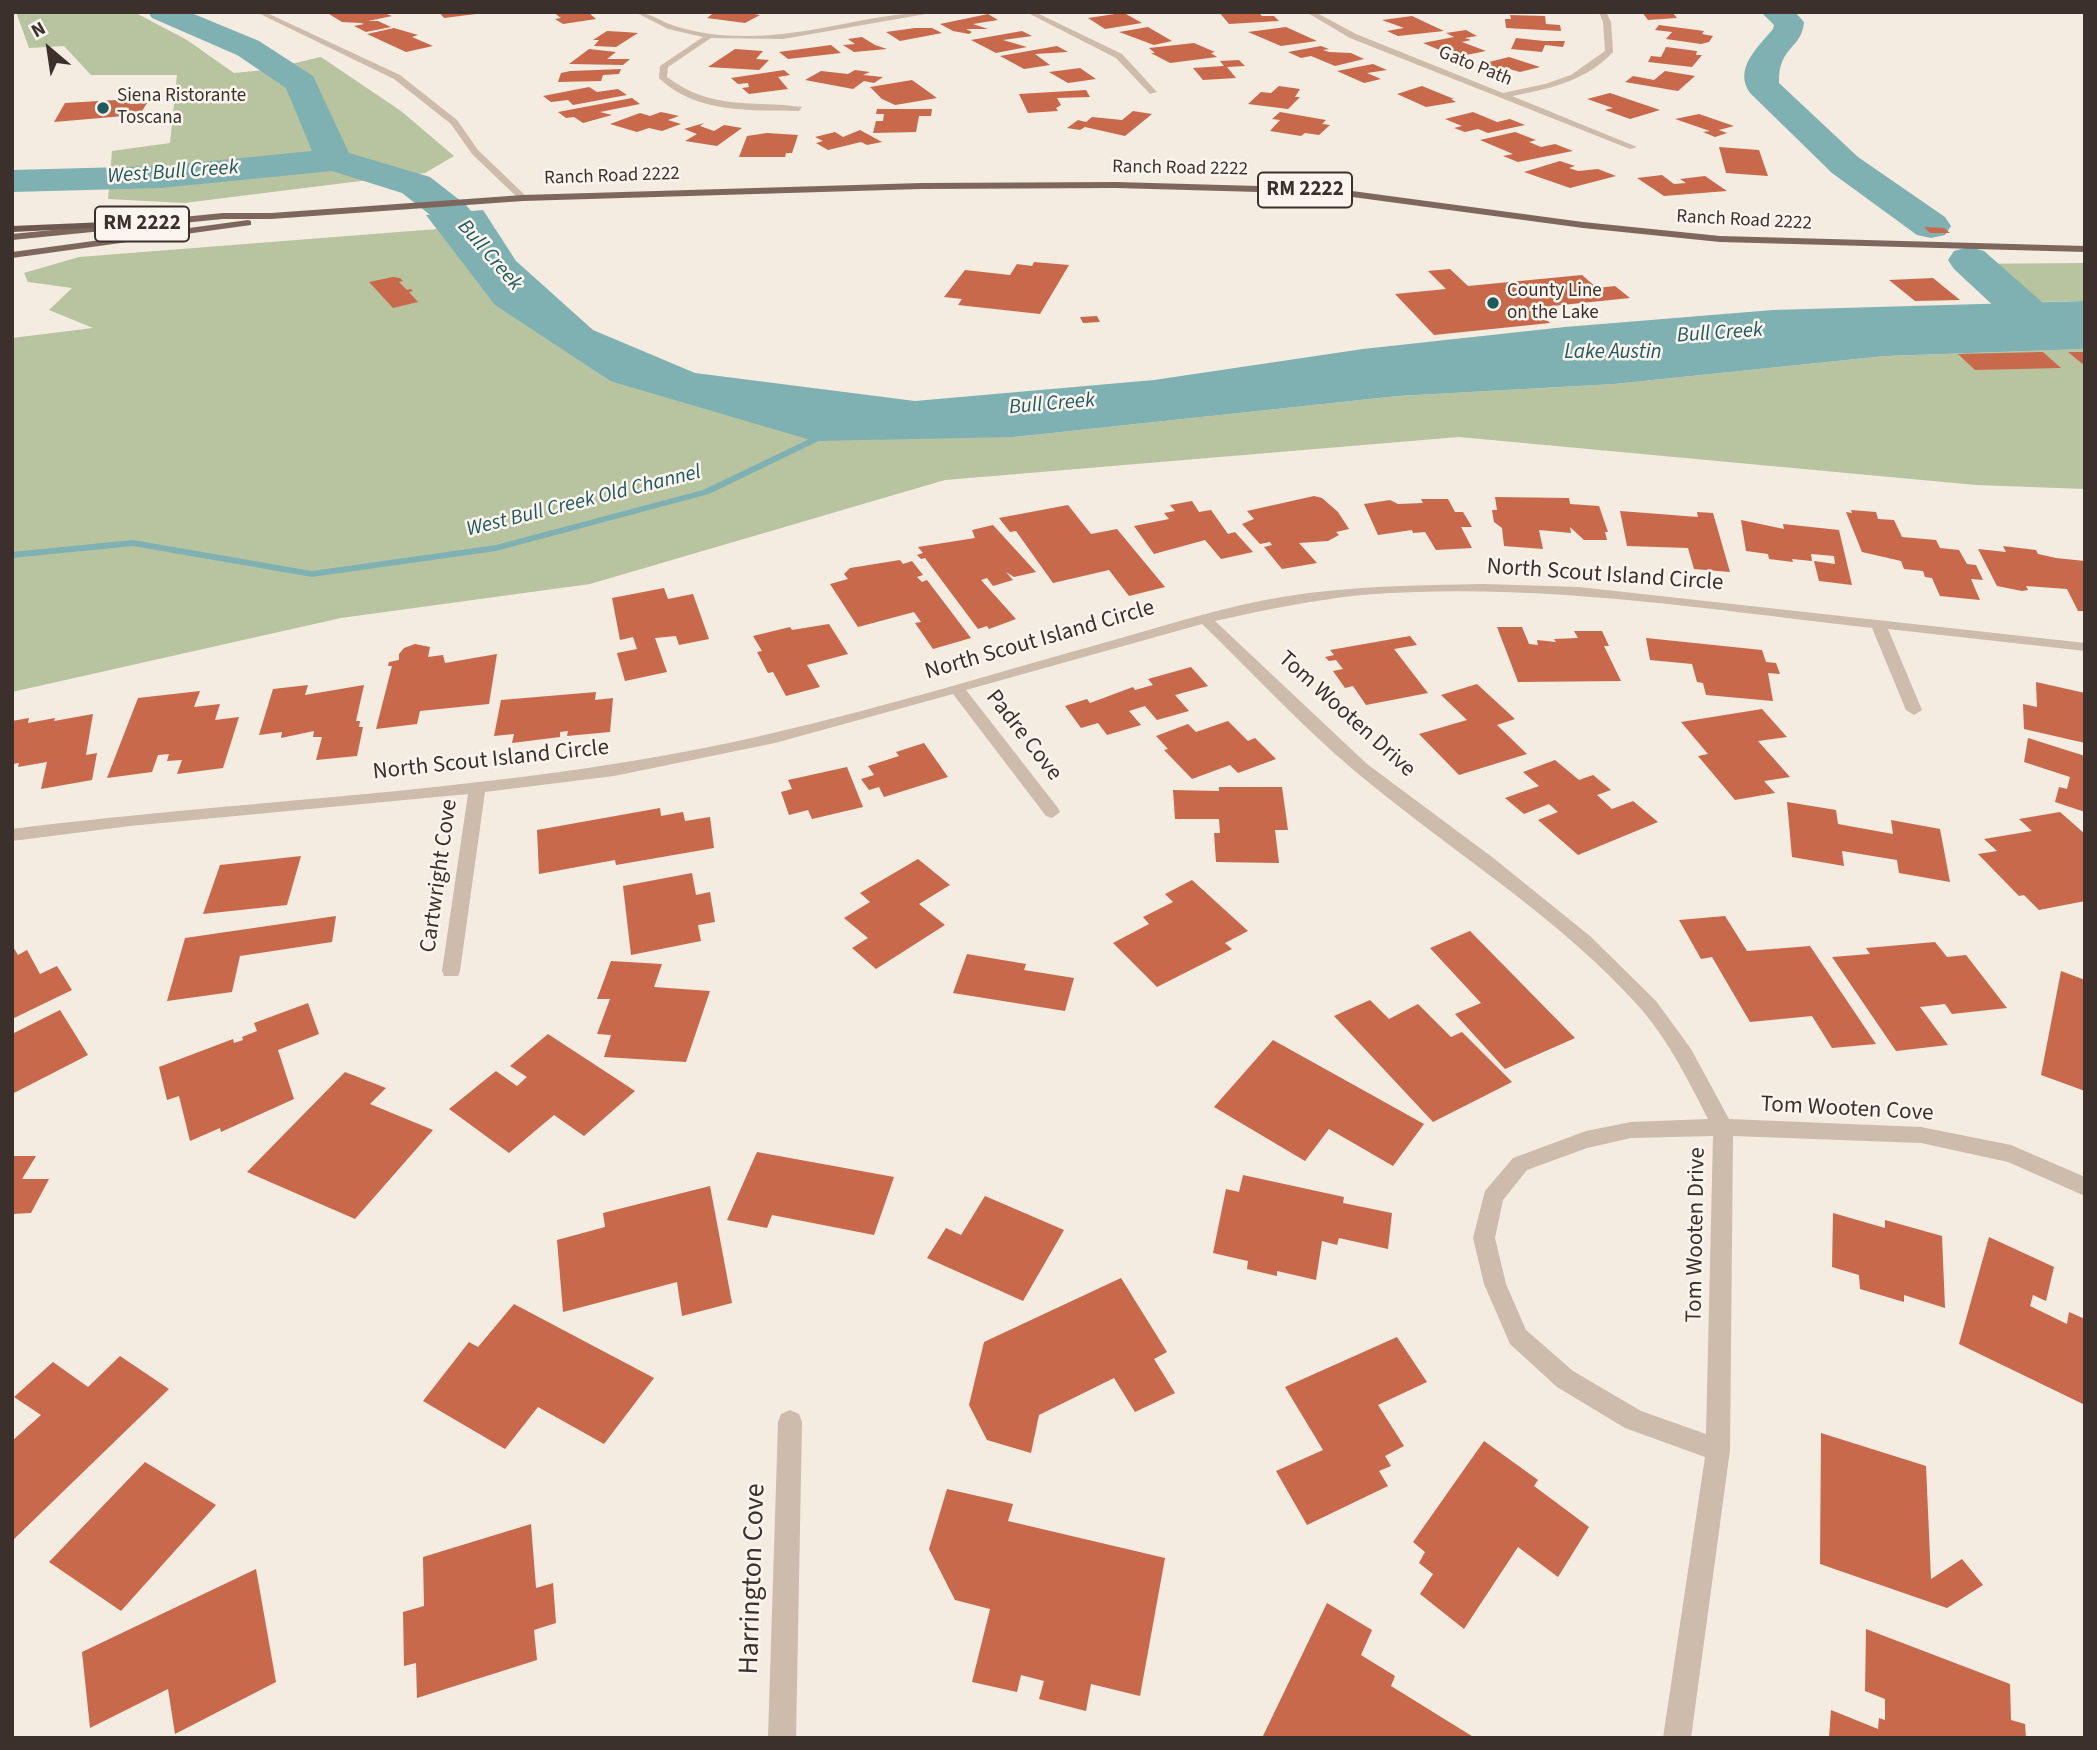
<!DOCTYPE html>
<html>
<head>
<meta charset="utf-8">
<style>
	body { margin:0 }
	#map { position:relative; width:2097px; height:1750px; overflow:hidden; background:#f4ebe1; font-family:"Source Sans 3",sans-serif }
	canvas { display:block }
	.frame { position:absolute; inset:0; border:14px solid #3b302b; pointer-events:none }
	.north { position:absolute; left:14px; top:14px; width:70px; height:70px; -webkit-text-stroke:5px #fbf5ee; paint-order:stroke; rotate:331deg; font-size:19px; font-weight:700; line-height:28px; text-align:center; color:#3b302b }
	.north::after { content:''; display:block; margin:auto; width:24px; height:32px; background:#3b302b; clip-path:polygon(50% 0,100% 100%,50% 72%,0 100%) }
</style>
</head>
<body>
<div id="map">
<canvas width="2097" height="1750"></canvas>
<div class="frame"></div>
<div class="north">N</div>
</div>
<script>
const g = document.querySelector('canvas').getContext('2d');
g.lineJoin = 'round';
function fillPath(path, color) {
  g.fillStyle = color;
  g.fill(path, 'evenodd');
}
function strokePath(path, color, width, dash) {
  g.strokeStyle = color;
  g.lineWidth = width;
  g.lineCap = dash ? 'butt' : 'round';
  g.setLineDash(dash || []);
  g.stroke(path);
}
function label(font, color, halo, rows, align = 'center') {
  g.font = font + ' "Source Sans 3",sans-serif';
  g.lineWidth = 5;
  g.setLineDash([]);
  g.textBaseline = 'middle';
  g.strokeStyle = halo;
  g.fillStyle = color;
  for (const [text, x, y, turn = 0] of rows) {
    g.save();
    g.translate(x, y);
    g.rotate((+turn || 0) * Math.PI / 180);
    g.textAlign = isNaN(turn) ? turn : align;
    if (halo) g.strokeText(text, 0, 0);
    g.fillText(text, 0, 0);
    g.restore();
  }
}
fillPath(new Path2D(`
	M16,12H134L187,40L234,73L265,70L321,57L401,111L454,156L425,173L184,203L108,199L112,151L170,143L177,75H91L64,46L29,48Z
	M437,229L496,305L610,381L1014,437L1398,396L1614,384L1885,356L2085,349V489L1976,485L1459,437L945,480L590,584L341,618L12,692V338L93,328L49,310L72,288L28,282L24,273L79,257Z
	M2085,263V301L1992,303L1955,264Z`), '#b8c4a0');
fillPath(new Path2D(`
	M483,210L516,261L593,330L695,373L915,401L1154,380L1363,349L1565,327L1773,310L2085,301V349L1885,356L1614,384L1398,396L1014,437L814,441L610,381L495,305L426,215Z`), '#7fb0b2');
fillPath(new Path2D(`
	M826,431L829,432V436L709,494L496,551L312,577L133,546L12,558V552L133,540L312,571L496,545L703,490Z`), '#7fb0b2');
fillPath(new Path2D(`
	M148,12H189L259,41L313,76L349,153L430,177L466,205L537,290L530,299L515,303L500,299L438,221L402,193L332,171L161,188L12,192V170L161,166L312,151L286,88L237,55L152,18Z
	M1761,12H1795L1804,22C1802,49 1778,46 1779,83L1858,157L1945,217L1951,226L1945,235L1931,238L1917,235L1832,173L1750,93C1733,69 1758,47 1773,29L1774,25Z
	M1969,247L1984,251L2059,317L2066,327L2059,337L2043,341L2027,337L1954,269L1948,260L1954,251Z`), '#7fb0b2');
fillPath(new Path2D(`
	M339,12L384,13L392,16L368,21H378L391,27L366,32L354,26L364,24L361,23L342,22L329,14Z
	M439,12H476V14L444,18Z
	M553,12L589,13L596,19L563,24L555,19L561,18Z
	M715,12H742L760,15L745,23L707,18Z
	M1219,12H1258L1262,16H1274L1279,21L1229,24Z
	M1642,12H1672L1677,18L1648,20Z
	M988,14L998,20L973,24L988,29H966L972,32L969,34L953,31L940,24Z
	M1115,14H1126L1142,23L1105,29L1088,18Z
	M1510,15L1545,16L1546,24L1560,25L1561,31L1506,28L1505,19H1511Z
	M1412,16L1429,24L1444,31L1398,36L1387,31L1404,28L1382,20Z
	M1659,25L1704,31L1702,34L1713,36L1709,42L1701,44L1666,39L1672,32L1655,30Z
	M1148,27L1172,41L1154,45L1119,32Z
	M1286,27L1317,41L1281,46L1248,32Z
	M394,28L418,35L412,37L433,46L406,52L367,34Z
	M915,28H932L942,33L900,41L886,32Z
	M1466,30L1477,36L1465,38L1471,40L1462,42L1486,51L1456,57L1423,43L1454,37L1446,33Z
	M607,31L625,32L638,33L616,47L594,46L599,40H593Z
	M1022,31L1032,36L1003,40L1027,47L996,53L971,40Z
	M862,37L875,45L887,49L854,52L843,45L855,44L848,39Z
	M1516,38L1544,41H1565L1563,47L1545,45L1542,52L1511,49Z
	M1194,43L1215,52L1211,53L1217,57L1170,63L1151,53H1155L1149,48Z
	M831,45L841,53L788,59L779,52Z
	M1057,46L1068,52L1035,54L1050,65L1024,69L1000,56Z
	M1321,46L1329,49L1323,50L1329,52L1351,53L1364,59L1335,66L1311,56L1301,58L1288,52Z
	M1666,47L1697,51L1696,55H1702L1692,67L1648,62L1651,56L1661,57Z
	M589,49L616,52L607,59H630L623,65L569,64Z
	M735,49L763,51L756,59L769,60L759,70L708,67Z
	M1509,57L1540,67L1520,72L1506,68L1495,71L1477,65Z
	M1239,60L1245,66L1227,67L1236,78L1203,80L1193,68L1224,66L1220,61Z
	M1373,64L1387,70L1367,73L1381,79L1364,83L1337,71Z
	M1080,68L1096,79L1068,83L1049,72Z
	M621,69L619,74L603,75L601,81L558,82L561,73L570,71Z
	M784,70L790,75L778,77L788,89L749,94L742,88L749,87L748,83L738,84L731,78Z
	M855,70L870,72L863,75L883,77L874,83L864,81L853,89L805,80L821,71L848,74Z
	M1665,71L1695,76L1678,91L1625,82L1633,76L1654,80Z
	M912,80L937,98L895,105L882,99L870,87Z
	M1279,86L1300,89L1295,97H1300L1288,109L1248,104L1261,92L1271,93Z
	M1422,86L1454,99H1451L1456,102L1426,107L1397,94Z
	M589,87L597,92L618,89L627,95L573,105L568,100L551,102L543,96Z
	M1086,90L1090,97L1057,98L1061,105L1056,108L1058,111L1028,113L1019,94Z
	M1610,93L1660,110L1630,119L1605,110L1613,108L1587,99Z
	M632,98L640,104L600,112L612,115L583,123L574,117L566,118L558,112Z
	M133,99L130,104L147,103L142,111L128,112L124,116L54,122L65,103Z
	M877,109H932L931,116H919L916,132L873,133L876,121H883L884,114H876Z
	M1133,111L1152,114L1125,136L1085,127L1080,130L1067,128L1078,120L1086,122L1092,117L1122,120Z
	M661,112L679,116L668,120L681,124L662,131L649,128L637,132L610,124L640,113L650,116Z
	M1280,112L1326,120L1322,124L1330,125L1319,135L1305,133L1301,136L1270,131L1280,120L1272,119Z
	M1473,112L1497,122L1510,119L1525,125L1488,133L1478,129L1465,132L1454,128L1462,126L1445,119Z
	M1699,114L1734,126L1719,130L1727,133L1715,137L1703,132L1710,131L1675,119Z
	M704,123L700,126L714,131L724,125L742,128L717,146L685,141L697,134L684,129Z
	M860,130L882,142L867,145L861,142L828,150L816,143L823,141L815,137L835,132L843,137Z
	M1515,132L1536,140L1529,142L1541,147L1555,144L1573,151L1518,162L1503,156L1513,154L1480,140Z
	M767,133L798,135L792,153H786L785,157H739L747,136Z
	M1719,147L1759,150L1768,176L1726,173Z
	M1560,161L1575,166L1569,168L1578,171L1598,169L1616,176L1570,188L1524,172Z
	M1662,175L1674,184L1686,183L1680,179L1705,176L1727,191L1664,196L1637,178Z
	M1924,227L1944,228L1950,233H1930Z
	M1034,262L1069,265L1040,314L958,305L962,299L944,297L965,270L1010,275L1017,264L1032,266Z
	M1450,269L1468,286L1582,275L1597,288L1615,286L1630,298L1533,308L1550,323L1434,335L1395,294L1446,289L1428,271Z
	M393,277L400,278L403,281L399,282L407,290L411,289L413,291L409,292L418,302L393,308L369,282Z
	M1933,278L1960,300L1915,301L1889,280Z
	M1097,316L1100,322L1083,323L1080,317Z
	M2043,352L2061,368L1975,370L1958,354Z
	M2068,352H2085V366Z
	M1314,496L1322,498L1338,512L1349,529L1336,532L1339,535L1328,541L1299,543L1317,563L1282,569L1264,547L1272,545L1270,542L1260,544L1242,524L1254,519L1247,511Z
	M1495,497L1569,498L1570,504L1599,506L1608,532H1605L1607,540H1584L1570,527L1571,533L1539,530L1543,549L1504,546L1502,528L1494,522L1492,510H1497Z
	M1421,499H1448L1455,512H1463L1472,527H1461L1472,548L1436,550L1425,532L1413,533L1412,530L1378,535L1364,504L1390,500L1398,504L1423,503Z
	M1192,501L1199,512L1211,510L1228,534L1235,532L1253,552L1221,559L1205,540L1154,554L1134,526L1169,519L1164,513L1175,511L1170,505Z
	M1068,505L1091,534L1117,529L1165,587L1129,596L1109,570L1053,583L1016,531L1010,532L999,518Z
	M1851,510L1876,512L1878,519L1894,520L1902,537L1936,540L1940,548L1959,550L1967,564L1976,565L1983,580L1971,579L1980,600L1940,596L1932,578L1925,577L1923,571L1904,569L1901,561L1862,552L1846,512L1852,513Z
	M1620,511L1698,517L1697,512L1713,513L1730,572L1694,569L1688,548L1627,546Z
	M1741,520L1784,529L1783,524L1839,530L1852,585L1819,581L1814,561L1835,564L1834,556L1811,554L1812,561L1792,559L1793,562L1769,559L1768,554L1746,551Z
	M993,525L1036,572L1014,577L1006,572L1013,580L993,586L987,578L981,580L1016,619L989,629L987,626L978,629L925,558L921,559L917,555L923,553L918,547L975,538L972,530Z
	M2003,546L2036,550L2038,554L2056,558L2085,561V611H2078L2067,589L2026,586L2028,590L2022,591L1997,586L1978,549L2006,552Z
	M900,560L903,564L912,561L923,575L917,577L922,582L927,580L971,638L933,649L915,623L921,622L914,612L858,627L830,584L848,579L844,574L850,568Z
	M664,588L668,599L693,594L709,639L679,645L676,636L655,638L667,672L625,681L617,653L637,649L633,637L620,640L612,598Z
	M829,624L848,654L807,665L820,687L786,696L773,672L768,673L757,652L762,651L753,636L790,627L792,630Z
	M1497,627H1522L1529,644L1538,645L1537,640L1556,642L1554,639L1578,638L1574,631H1602L1609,646H1604L1621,681L1518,682Z
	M1410,636L1417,645L1394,649L1428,693L1366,705L1353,686L1345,688L1333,671L1343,669L1336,660L1329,661L1325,657L1334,655L1330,650Z
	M1646,638L1762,650L1766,662L1776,663L1780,674L1768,673L1773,701L1706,695L1703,683L1697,682L1692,664L1650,660Z
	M415,644L430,647L428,657L443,655L445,663L497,654L489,704L420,711L417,724L376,729L392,666H388L389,662L399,660V654L404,648Z
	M1191,667L1208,686L1175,695L1189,711L1157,720L1145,706L1129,711L1141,725L1107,735L1098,723L1081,728L1065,706L1087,699L1090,703L1133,687L1135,690L1153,685L1148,679Z
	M2036,682L2085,693V743L2024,729L2023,704L2037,707Z
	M1477,684L1515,719L1497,725L1527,754L1459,775L1419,734L1467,720L1441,695Z
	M308,685L305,695L364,685L356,721H360L359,727H363L357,756L316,760L322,737H313L314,731L281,738L282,732L259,735L273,689Z
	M200,691L194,707L220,704L215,720L239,717L223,768L177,774L182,760L167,761L169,754L158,755L152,772L107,778L138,698Z
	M596,692L595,700L613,698L610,732L567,736L568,731L560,732V737L512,743L514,734L494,736L501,700Z
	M1762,709L1787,737L1758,741L1790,777L1764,781L1775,793L1735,800L1698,756L1708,754L1681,722Z
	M93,714L86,755L97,753L92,780L41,789L47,762L18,767L19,763L12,764V721L29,718L28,723L55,718L54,721Z
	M1228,721L1248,741L1255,738L1276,759L1238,773L1230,765L1192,779L1164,750L1168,749L1156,736L1188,724L1196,732Z
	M2028,738L2085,756V812L2055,802L2059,787L2067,789L2070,777L2024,762Z
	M924,743L948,777L884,797L879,787L869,790L861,779L874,775L868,766L899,756L896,752Z
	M1555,760L1579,780L1593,775L1611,790L1597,795L1612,809L1633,801L1658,822L1578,855L1538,820L1558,812L1549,804L1524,814L1505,798L1539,786L1523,772Z
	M847,767L863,807L812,819L808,810L789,815L781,792L792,789L788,780Z
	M1219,787H1282L1288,830H1275L1279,863L1216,862L1214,833H1220L1219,819H1175L1173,790L1219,791Z
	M1787,802L1836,810L1838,824L1893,834L1891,820L1940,829L1950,882L1899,873L1897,860L1842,851L1844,866L1792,857Z
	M660,808L661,816L683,812L685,821L710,817L714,848L616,865L615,860L539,874L537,830Z
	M2060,812L2085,834V901L2039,910L2024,895L2019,896L1978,854L1997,851L1984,839L2032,831L2019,819Z
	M301,856L287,905L203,914L220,865Z
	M918,859L950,885L919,904L945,925L876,969L852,948L868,938L844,918L870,902L860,893Z
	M692,873L696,895L710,892L715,922L698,925L701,941L631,955L623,886Z
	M1192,880L1248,931L1225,943L1232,949L1157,987L1113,943L1149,924L1143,917L1173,902L1165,894Z
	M336,916L332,942L240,956L232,992L167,1001L185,938Z
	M1725,916L1747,951L1810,946L1876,1044L1832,1048L1812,1016L1750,1022L1712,957L1701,959L1679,920Z
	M1470,931L1575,1038L1505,1069L1455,1014L1481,1003L1430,948Z
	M1935,942L1947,957L1966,955L2007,1008L1952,1014L1945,1004L1920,1007L1948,1045L1896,1051L1832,957L1870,954L1866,948Z
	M12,945L18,955L27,950L40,974L57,966L72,990L12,1019Z
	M967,954L1026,964L1024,970L1074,978L1065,1011L953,993Z
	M611,961L662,964L654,987L710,991L686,1062L604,1057L611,1035L597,1034L610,999H597Z
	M2061,971L2085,980V1091L2041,1075Z
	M1370,1000L1389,1019L1418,1004L1451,1037L1462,1032L1512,1082L1433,1122L1334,1016Z
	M308,1003L319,1034L278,1050L294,1099L221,1132L220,1128L190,1141L179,1096L167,1100L159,1067L233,1039L234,1043L243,1040L242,1037L257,1031L254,1023Z
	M60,1010L88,1055L12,1094V1034Z
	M548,1034L635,1091L584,1136L554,1115L509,1153L449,1109L496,1071L517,1086L527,1077L510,1066Z
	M1273,1040L1424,1124L1393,1166L1329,1129L1305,1161L1214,1107Z
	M345,1072L386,1088L370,1104L433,1130L355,1219L247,1172Z
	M757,1152L894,1177L874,1235L772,1215L767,1228L727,1220Z
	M12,1156H36L22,1179H49L31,1213L12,1214Z
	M1243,1175L1344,1197L1343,1203L1392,1213L1388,1249L1339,1238L1337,1245L1322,1241L1316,1280L1277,1271V1276L1247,1269L1248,1261L1213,1253L1226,1189L1239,1192Z
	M710,1186L732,1303L682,1316L677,1282L563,1312L557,1240L605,1227L603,1213Z
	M985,1196L1064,1230L1023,1301L927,1258L946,1228L961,1235Z
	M1833,1213L1885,1228V1220L1942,1236L1945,1308L1904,1295V1302L1860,1289L1859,1275L1832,1267Z
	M1989,1237L2054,1267L2046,1301L2033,1295L2030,1306L2067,1324L2069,1312L2085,1319V1405L1959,1344Z
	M1121,1278L1167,1352L1154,1359L1175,1393L1135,1412L1114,1378L1039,1415L1031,1453L987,1440L969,1405L984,1342Z
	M514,1304L654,1378L604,1444L538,1407L505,1449L423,1401L469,1342L478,1347Z
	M1397,1337L1427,1382L1378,1405L1404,1446L1385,1456L1391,1466L1379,1471L1388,1486L1307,1525L1276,1471L1323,1450L1285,1387Z
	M120,1356L169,1389L12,1541V1441L41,1415L14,1397L53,1362L88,1387Z
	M1821,1433L1926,1466L1931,1579L1962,1559L1983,1585L1947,1608L1820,1564Z
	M1484,1441L1538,1480L1534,1486L1589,1527L1558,1577L1518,1547L1464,1629L1420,1594L1433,1574L1419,1563L1425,1552L1413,1542Z
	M145,1462L216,1505L121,1611L49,1562Z
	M947,1489L1013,1504L1008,1521L1165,1558L1140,1696L1091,1684L1086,1711L1039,1699L1044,1681L1021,1675L1017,1692L972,1682L990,1609L955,1600L929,1549Z
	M531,1524L536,1588L553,1583L556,1623L534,1630L537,1660L417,1698L416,1663L404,1666L403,1612L424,1606L423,1557Z
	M256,1569L276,1682L175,1734L168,1689L90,1728L82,1652Z
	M1327,1603L1372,1630L1361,1655L1395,1676L1391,1686L1475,1738H1262Z
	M1866,1629L2010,1684L2011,1720L2025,1724L2026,1738H1829L1831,1710L1878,1729L1879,1718L1885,1720V1699L1865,1691Z`), '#c8694b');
fillPath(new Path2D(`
	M635,12C650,12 661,22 675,26C697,33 721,36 744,36C810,37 873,12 937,12L783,39L711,38L668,67L667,77C712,111 751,100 802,107L799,111C752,110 696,114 659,78L660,66L703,37L668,29Z
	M1026,12H1035L1122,54L1157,92L1150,94L1116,58Z
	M1306,12H1315L1356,34L1503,93L1545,84L1571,75L1605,51L1603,22L1599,12H1606L1611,22L1613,52C1586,81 1549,89 1512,96L1637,147L1630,149L1350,38Z
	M1484,584L1579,587L2085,643V651L1888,629L1922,710L1914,715L1906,710L1872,628C1704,609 1532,581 1362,595C1313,600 1264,610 1215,621L1367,764L1492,857L1590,936L1656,1001L1691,1049L1729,1119L1921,1127L2011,1145L2085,1177V1196L2008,1162L1921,1143L1733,1136L1730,1450L1691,1738H1663L1705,1457L1625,1428L1557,1387L1510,1344L1484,1284L1473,1238L1485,1191L1513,1158L1586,1131L1631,1122L1708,1119C1689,1082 1670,1043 1642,1010C1559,916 1451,852 1356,772C1302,727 1253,673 1202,624L966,690L1058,808L1060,812L1052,818L1046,816L953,694L775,743L614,776L485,792L460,971L458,976H444L442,971L468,794L130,826L12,841V829C266,797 524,792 773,733C890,706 1005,670 1121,638C1174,623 1227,606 1282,597C1349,586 1416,585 1484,584ZM1713,1136L1706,1434L1641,1411L1573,1371L1526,1330L1506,1284L1495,1238L1503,1200L1527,1170L1587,1148L1631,1138Z
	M790,1410L799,1414L802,1422L796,1738H768L778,1422L781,1414Z`), '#cdbbac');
fillPath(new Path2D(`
	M256,12H265L400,75L457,120L478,150L528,198L520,200L472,154L451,124L394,79Z`), '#cdbbac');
fillPath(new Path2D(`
	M1116,182L1330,188L1583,222L1720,236L2085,246V252L1720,242L1583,228L1330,194L1116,188L921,189L523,201L271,219H223L12,240V234L223,213H271L523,195L921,183Z
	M248,220L251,221V225L12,258V252Z`), '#7d675c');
fillPath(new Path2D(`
	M153,220L158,223L157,225L12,232V226Z`), '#6c584f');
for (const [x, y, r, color] of [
	[103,108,7,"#1f5a5e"],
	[1493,303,7,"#1f5a5e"]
]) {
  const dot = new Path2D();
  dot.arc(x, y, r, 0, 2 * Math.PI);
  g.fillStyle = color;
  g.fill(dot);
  strokePath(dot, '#fbf5ee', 2.5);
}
label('19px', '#3b302b', '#fbf5ee', [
	["Gato Path",1475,67,22],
	["Ranch Road 2222",1180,169,1],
	["Ranch Road 2222",612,177,-2],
	["Ranch Road 2222",1744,221,3]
]);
label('19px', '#3b302b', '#fbf5ee', [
	["Siena Ristorante",117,97],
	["Toscana",117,119],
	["County Line",1507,292],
	["on the Lake",1507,314]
], 'left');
label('italic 21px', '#1f5a5e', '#fbf5ee', [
	["West Bull Creek",173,173,-4],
	["Bull Creek",489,256,49],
	["Bull Creek",1720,334,-4],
	["Lake Austin",1613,353],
	["Bull Creek",1052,405,-5],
	["West Bull Creek Old Channel",584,502,-14]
]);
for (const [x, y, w] of [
	[1305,190,94],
	[142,224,94]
]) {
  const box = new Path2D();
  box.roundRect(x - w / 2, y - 17.5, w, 35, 5);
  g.fillStyle = '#fbf5ee';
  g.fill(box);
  strokePath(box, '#3b302b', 2);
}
label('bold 21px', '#3b302b', null, [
	["RM 2222",1305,190],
	["RM 2222",142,224]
]);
label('23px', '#3b302b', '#fbf5ee', [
	["North Scout Island Circle",1605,576,4],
	["North Scout Island Circle",1040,641,-16],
	["Tom Wooten Drive",1346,715,42],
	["Padre Cove",1023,736,52],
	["North Scout Island Circle",491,761,-6],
	["Cartwright Cove",440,876,-82],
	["Tom Wooten Cove",1847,1110,3],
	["Tom Wooten Drive",1697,1235,-89]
]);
label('28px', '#3b302b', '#fbf5ee', [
	["Harrington Cove",754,1579,-88]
]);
</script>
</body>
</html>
